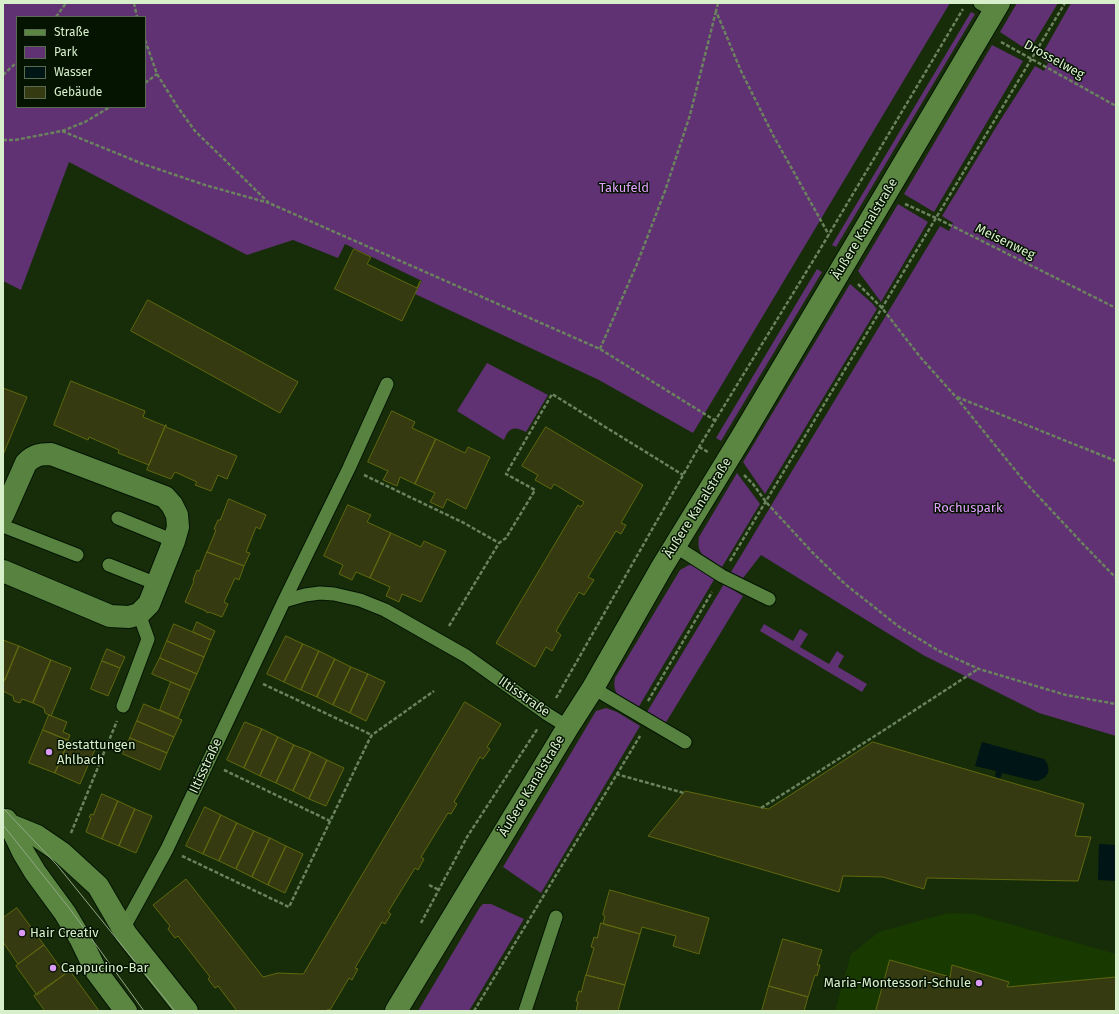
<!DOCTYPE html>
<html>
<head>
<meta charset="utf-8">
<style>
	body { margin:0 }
	#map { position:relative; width:1119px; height:1014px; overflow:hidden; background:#172d09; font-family:"Fira Sans",sans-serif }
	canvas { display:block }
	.frame { position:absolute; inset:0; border:4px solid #d8efcc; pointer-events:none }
	.legend { position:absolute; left:16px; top:16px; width:130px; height:92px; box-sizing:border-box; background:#051400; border:1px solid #596c52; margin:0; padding:5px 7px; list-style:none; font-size:12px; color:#d8efcc }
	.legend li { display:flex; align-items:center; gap:8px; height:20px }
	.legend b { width:20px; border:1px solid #596c52 }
</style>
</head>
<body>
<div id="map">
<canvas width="1119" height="1014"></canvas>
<div class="frame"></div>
<ul class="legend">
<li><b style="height:5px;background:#5b8642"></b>Straße</li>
<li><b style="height:11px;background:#603173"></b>Park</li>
<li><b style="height:11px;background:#001515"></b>Wasser</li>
<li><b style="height:11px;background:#363a11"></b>Gebäude</li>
</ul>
</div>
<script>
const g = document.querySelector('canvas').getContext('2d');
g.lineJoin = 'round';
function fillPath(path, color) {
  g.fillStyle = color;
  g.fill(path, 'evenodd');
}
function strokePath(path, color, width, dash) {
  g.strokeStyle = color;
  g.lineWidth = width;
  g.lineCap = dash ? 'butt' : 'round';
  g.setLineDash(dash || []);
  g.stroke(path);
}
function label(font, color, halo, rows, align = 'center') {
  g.font = font + ' "Fira Sans",sans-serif';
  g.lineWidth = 3;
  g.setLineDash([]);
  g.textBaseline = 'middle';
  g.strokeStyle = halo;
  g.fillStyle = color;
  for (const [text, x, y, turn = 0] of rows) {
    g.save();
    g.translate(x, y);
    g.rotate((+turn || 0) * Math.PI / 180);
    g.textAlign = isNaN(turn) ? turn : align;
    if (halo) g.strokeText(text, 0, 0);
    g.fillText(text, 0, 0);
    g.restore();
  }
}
fillPath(new Path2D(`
	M948,913L974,914L1116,954V1011H835L851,954L879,932Z`), '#183900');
fillPath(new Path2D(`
	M3,3H950L693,433L599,380L415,294L422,281L345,244L338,258L293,240L247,255L69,162L21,290L3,281ZM17,17H145V107H17Z
	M1017,3H1058L1029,51L1000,32Z
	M1071,3H1116V736L1039,713L923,655L761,555L743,578L731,572L940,226L949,231L953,223L942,216L1001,119L1035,66L1044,71L1048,63L1040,58Z
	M971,12L975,14L836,247L832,245Z
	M992,45L1023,61L934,212L904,194Z
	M898,204L928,222L881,302L858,271Z
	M817,269L822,272L721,441L716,438Z
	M850,284L872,303L877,309L765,494L743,462Z
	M487,363L548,395L526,432C514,426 509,427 504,440L457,411Z
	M737,473L760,504L722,567L702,554C698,549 698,543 699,537Z
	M689,565L696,566L715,578L638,708C625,700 611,697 615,678L680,570Z
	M724,584L743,596L665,724L647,712Z
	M764,624L793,641L800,629L808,634L800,647L829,664L837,651L844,656L838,667L867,684L862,692L760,631Z
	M606,708L617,712L640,726L541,893L503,867L596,711Z
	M483,904H491L524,919L469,1011H418L480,907Z`), '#603173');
fillPath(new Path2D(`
	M982,742L1044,759C1053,769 1048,780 1035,781L1002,773L1000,779L995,777L996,771L975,766Z
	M1099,844L1116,845V881L1098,880Z`), '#001515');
const building = new Path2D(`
	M354,249L371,257L367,264L417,288L420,281H421L402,321L335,289Z
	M148,300L298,382L280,413L131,331Z
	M71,381L145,411L143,417L165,426L149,465L118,453L119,450L89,437L88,440L54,425Z
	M3,388L27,397L3,455Z
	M392,411L415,422L412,428L436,439L415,484L400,477L397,486L383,480L388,471L368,462Z
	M166,425V427L237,456L227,479L218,475L211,491L195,485L197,482L175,472L171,479L147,470Z
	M546,427L643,485L621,523L626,525L621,534L616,531L588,577L594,580L584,595L579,592L556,631L561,635L552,651L546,647L535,667L496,643L578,505L581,507L584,502L554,484L551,489L535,480L538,475L522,466Z
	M436,439L465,453L468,447L490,457L466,509L447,499L443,508L430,502L435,493L415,484Z
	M229,499L266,515L260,529L256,527L246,552L250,553L244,566L207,552L216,530L214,529L218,520H220Z
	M348,505L371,515L367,522L391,533L370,578L356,572L352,580L339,574L343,565L324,556Z
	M391,533L421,547L424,541L446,551L421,602L402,594L399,602L386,596L390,587L370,578Z
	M207,552L244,566L239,580L235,578L224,602L228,604L222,617L209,612L208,613L206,612V611L185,602L194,581L193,580L197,570L199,571Z
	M197,622L215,631L211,640L193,632Z
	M174,624L211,640L204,657L167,641Z
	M286,636L303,644L284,682L267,674Z
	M3,640L19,646L5,680L3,679Z
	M167,641L204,657L197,674L160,658Z
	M303,644L319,651L301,690L284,682Z
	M19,646L51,660L33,703L22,699L20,703L14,701L13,696L3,691V684Z
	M107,649L125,657L120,668L102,661Z
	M319,651L335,659L317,697L301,690Z
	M160,658L197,674L190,690L152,674Z
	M335,659L351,667L333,705L317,697Z
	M51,660L71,668L51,716L45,713L44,708L33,703Z
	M102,661L120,668L108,696L91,689Z
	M351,667L368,674L350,713L333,705Z
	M368,674L385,682L366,721L350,713Z
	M171,682L190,690L178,718L160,710Z
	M465,702L501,724L487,747L490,749L483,759L480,757L454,802L457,804L451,814L448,813L421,857L424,859L418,870L415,868L388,912L391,914L385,924L382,922L355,968L358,969L352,980L349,978L330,1010L328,1009L327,1011H237L218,986L215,988L208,979L210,977L178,936L175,938L168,929L170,926L153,905L186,879L263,977L278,973L303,974Z
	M144,704L182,720L174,737L137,721Z
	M49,715L67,722L63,732L70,735L68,740L43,730Z
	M137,721L174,737L167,753L130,738Z
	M245,722L262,729L244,768L227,760Z
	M262,729L278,737L260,776L244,768Z
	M43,730L69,741L55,773L29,763Z
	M278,737L294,745L276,783L260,776Z
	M130,738L167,753L160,770L123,754Z
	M69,741L79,745L81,741L96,747L80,784L55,773Z
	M873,742L1084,804L1075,836L1091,837L1078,881L927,878L924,889L883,877L843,876L839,892L648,836L685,791L768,809Z
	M294,745L311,752L293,791L276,783Z
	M311,752L327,760L309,799L293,791Z
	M327,760L344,768L326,806L309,799Z
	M102,794L118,801L102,839L86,832L91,818L89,817L91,814L93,815Z
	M118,801L135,809L119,846L102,839Z
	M205,807L221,815L203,854L186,846Z
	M135,809L152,816L136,853L119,846Z
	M221,815L237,823L219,861L203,854Z
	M237,823L254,831L236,869L219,861Z
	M254,831L270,838L252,877L236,869Z
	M270,838L286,846L268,885L252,877Z
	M286,846L303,854L285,893L268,885Z
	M610,890L709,918L699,954L673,946L676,936L642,927L640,934L603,924L605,916L603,915Z
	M17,908L44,945L18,964L3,942V918Z
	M601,923L640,934L625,985L586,975L594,948L591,947L594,937L597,938Z
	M783,939L822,950L817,965H820L817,976L815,975L808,997L769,986Z
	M44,945L65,974L37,995L16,966Z
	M890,960L950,977L952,965L1009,982L1007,987L1116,977V1011H876Z
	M70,971L89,997L99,1011H45L34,996Z
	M586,975L625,985L618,1011H576L578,1002L576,1001L579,991L581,992Z
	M769,986L808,997L804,1011H762Z`);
fillPath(building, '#363a11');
strokePath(building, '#60680e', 1);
const lane = new Path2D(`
	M980,3L994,11
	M118,518L174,541
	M3,526L77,555
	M675,546L722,576L769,599
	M109,565L157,584
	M284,601L305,595L320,593L334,594L360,600L385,610L466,656L547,714L568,727
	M593,688L685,742
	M123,706L148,639L139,614
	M123,929L167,849L284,601L349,468L387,384
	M525,1011L556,917`);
const street = new Path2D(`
	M3,515L26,463C34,455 40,454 51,454L165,497L172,505L177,515L178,527L174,541L149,604L139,614L129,617L110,616L3,571`);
const secondary = new Path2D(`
	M6,820L10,825L23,852L35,872L65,913L80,938L96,971L126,1011
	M10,825L37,836L62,853L98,886L126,934L187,1011
	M396,1011L568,727L593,688L662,567L741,438L999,3`);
strokePath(lane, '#031400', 15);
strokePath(street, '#031400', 24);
strokePath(secondary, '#031400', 24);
strokePath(new Path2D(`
	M134,3L137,17
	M718,3L716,11L741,71L773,135L829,235
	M56,17L66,3
	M145,40L157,74L177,106L195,131L269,203L600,349L716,421
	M1001,42L1116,106
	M3,75L17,62
	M145,83L157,74
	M62,131L85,122L110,107
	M3,140H15L62,131L143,164L205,185L269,203
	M905,204L936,218L1116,308
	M858,284L882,308L921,358L956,397L1024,481L1083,544L1116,578
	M600,349L637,264L665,191L690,115L716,11
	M957,397L1116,461
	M699,447L708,452
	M364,475L464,523L499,543
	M744,475L753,484L766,502L812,552L845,584L898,626L939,651L979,669L1066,695L1116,704
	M730,561L1065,3
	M449,626L499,543L506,538L535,490L506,474L552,394L683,475
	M263,684L372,735
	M556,698L699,447L819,251L963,9
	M648,701L712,592
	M224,770L330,821
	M616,774L684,793
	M761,808L878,734L978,669
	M71,833L117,721
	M182,856L289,907L369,740L372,735L434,691
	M429,885L439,890
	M421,923L467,837L538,728
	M474,1011L640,736`), '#6b825e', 2.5, [4, 2]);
strokePath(lane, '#588240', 13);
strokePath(street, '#588240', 22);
strokePath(secondary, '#5b8642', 22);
strokePath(new Path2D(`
	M3,808L57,865L175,1011
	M3,825L70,909L144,1011`), '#92a885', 1);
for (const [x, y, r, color] of [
	[49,752,4,"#da9af6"],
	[22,933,4,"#da9af6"],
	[53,968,4,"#da9af6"],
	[979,983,4,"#da9af6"]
]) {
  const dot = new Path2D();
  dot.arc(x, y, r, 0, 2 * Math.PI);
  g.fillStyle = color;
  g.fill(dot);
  strokePath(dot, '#051400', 1.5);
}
label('13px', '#d8efcc', '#051400', [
	["Drosselweg",1054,60,29],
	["Äußere Kanalstraße",865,229,-59],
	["Meisenweg",1005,242,26],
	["Äußere Kanalstraße",698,508,-58],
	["Iltisstraße",524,697,35],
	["Iltisstraße",206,766,-65],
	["Äußere Kanalstraße",532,786,-59]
]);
label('13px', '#e1a0fe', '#051400', [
	["Takufeld",624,188],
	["Rochuspark",968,508]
]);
label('13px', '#d8efcc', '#051400', [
	["Bestattungen",57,745],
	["Ahlbach",57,760],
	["Hair Creativ",30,933],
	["Cappucino-Bar",61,968],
	["Maria-Montessori-Schule",971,983,"right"]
], 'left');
</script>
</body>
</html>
